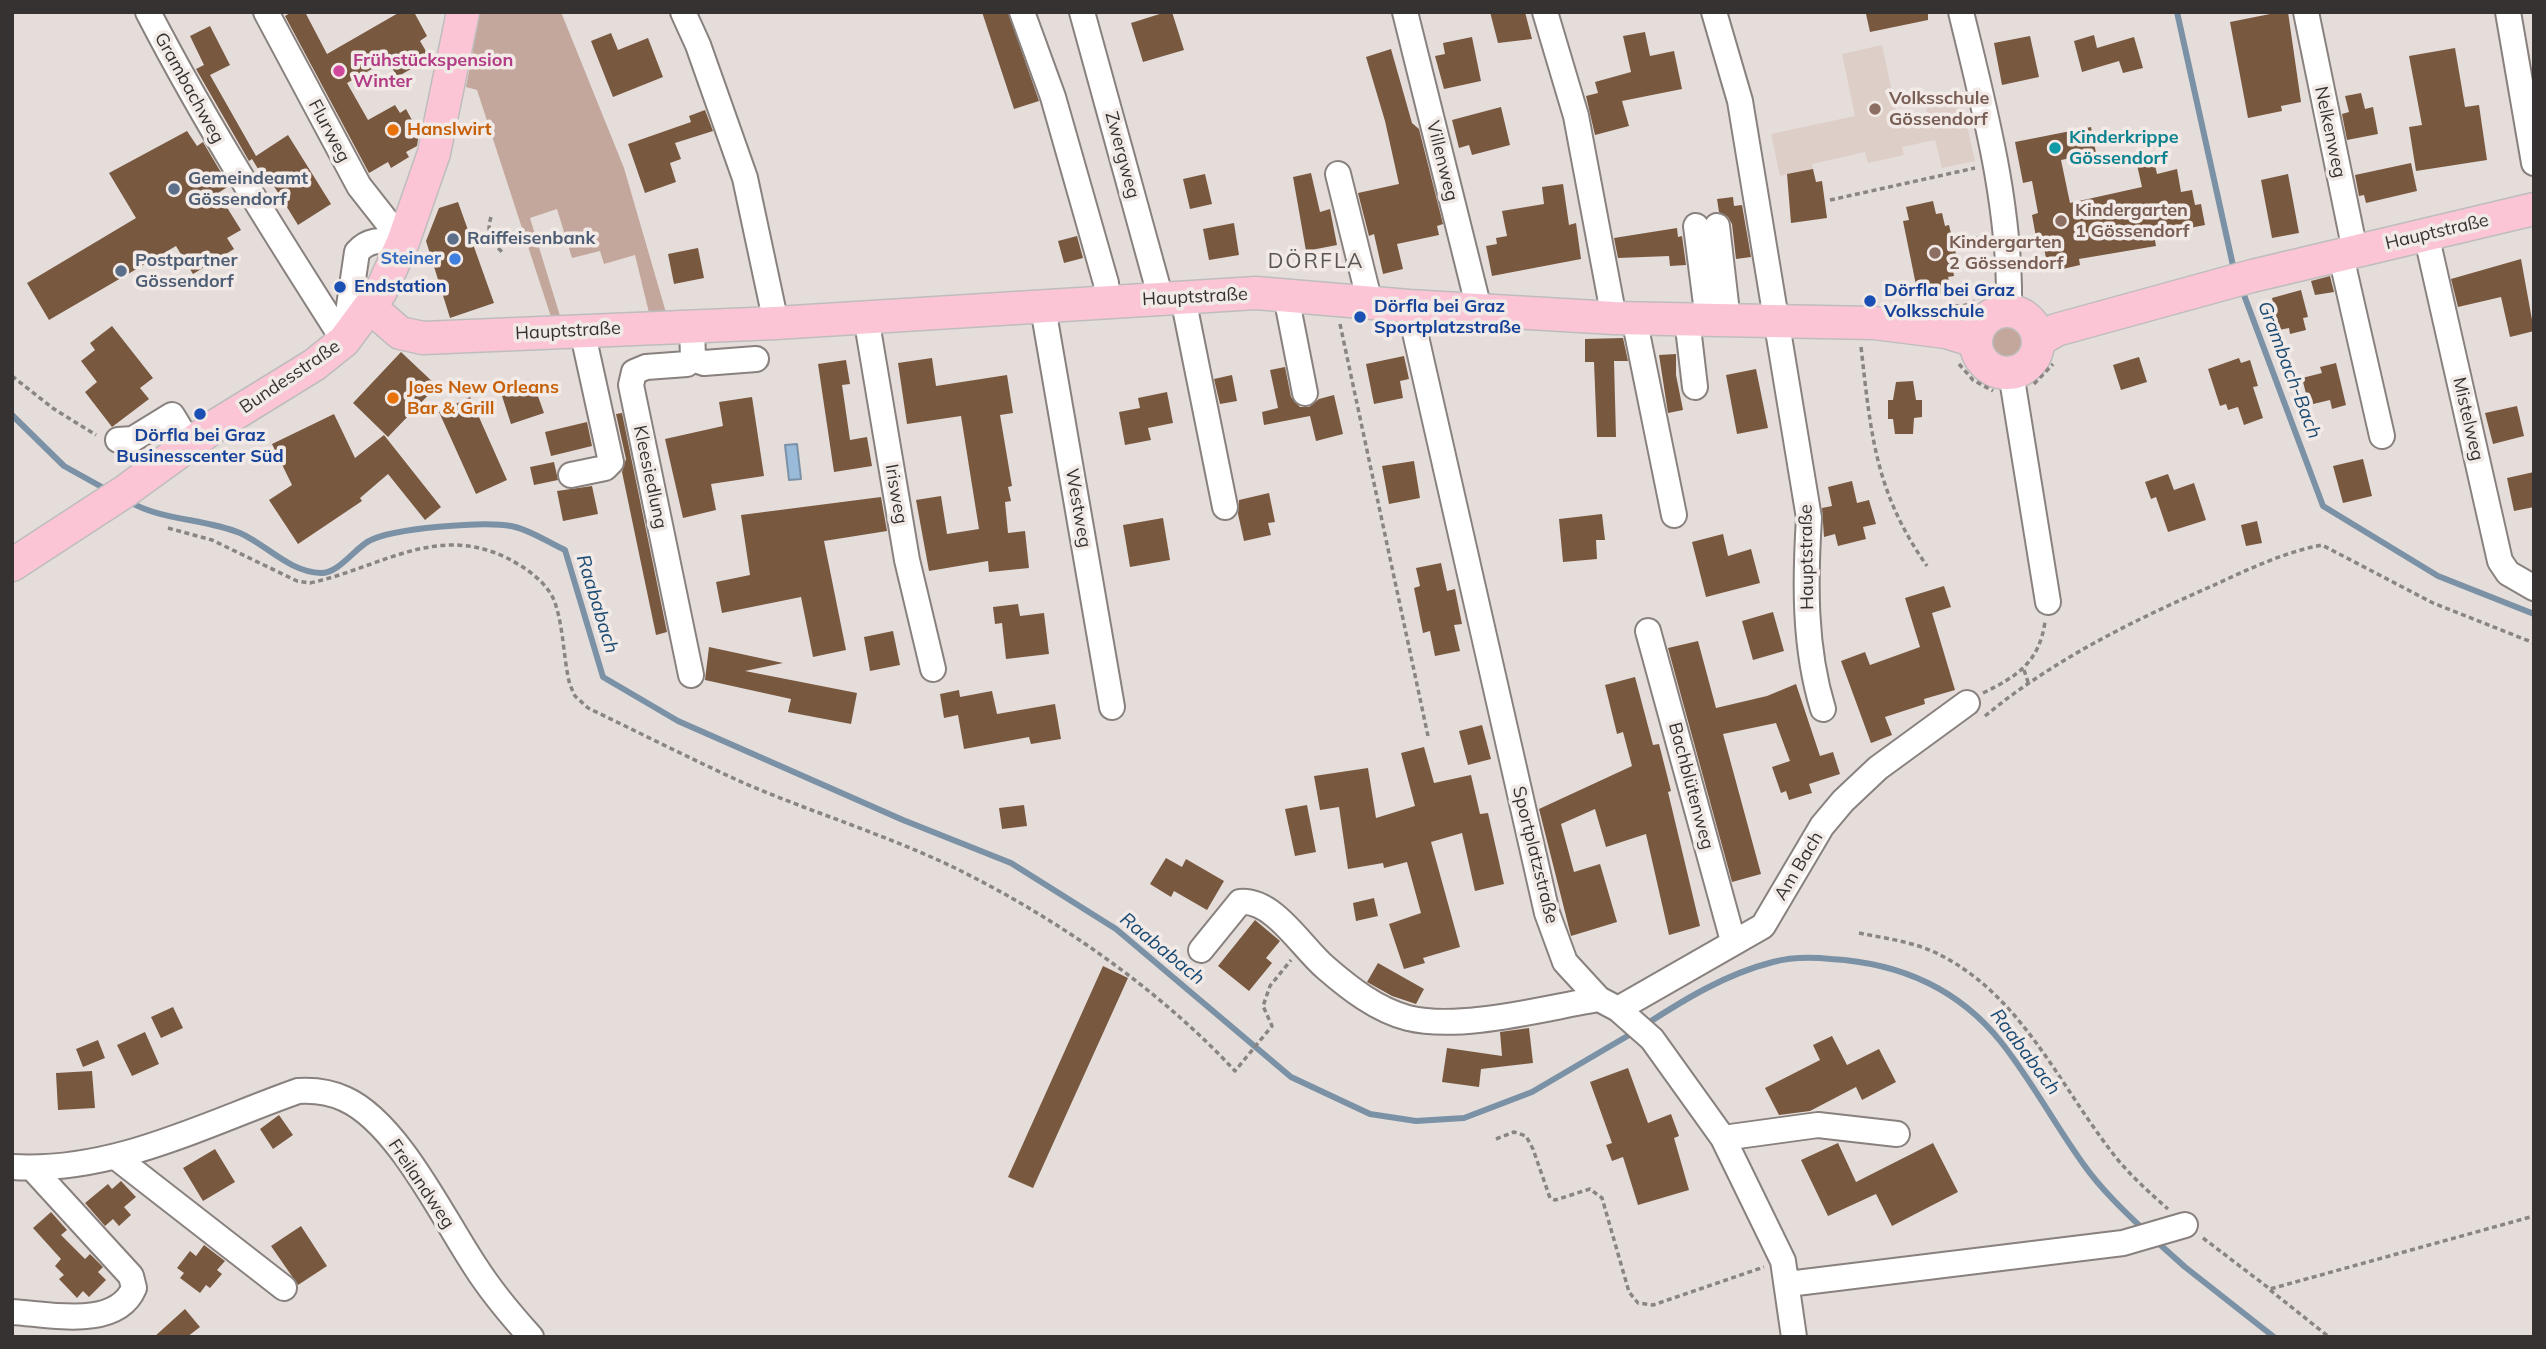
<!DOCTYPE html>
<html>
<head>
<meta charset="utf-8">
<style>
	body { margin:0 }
	#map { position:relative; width:2546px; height:1349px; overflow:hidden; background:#e5ddda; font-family:Mulish,sans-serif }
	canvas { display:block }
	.frame { position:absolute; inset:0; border:14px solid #353231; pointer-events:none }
</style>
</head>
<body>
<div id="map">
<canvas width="2546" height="1349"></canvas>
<div class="frame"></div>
</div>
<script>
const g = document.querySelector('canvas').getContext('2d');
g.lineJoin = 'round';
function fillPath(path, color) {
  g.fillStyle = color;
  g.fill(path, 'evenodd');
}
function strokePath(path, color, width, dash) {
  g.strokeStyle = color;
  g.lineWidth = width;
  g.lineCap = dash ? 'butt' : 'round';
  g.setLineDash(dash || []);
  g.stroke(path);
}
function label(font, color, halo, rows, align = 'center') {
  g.font = font + ' Mulish,sans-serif';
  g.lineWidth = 7;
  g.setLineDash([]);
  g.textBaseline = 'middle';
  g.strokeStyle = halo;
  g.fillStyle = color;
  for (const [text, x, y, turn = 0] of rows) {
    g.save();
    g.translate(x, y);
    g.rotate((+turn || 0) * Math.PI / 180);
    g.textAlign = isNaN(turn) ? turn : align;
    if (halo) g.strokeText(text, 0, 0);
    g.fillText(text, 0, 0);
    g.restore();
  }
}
fillPath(new Path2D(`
	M1882,45L1898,119L1927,113L1926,105L1961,98L1975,161L1942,168L1935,140L1902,147L1904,155L1868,163L1865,152L1812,164L1813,169L1780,176L1771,134L1855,116L1842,54Z`), '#decec8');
fillPath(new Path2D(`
	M480,12H561L624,168L667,316L650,317L635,255L604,264L600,251L572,258L557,209L530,218L561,319L552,320L477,90L466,87Z
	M1989 342a18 18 0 1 1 36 0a18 18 0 1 1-36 0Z`), '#c4a79c');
const water = new Path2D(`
	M797,444L801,479L789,480L785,445Z`);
fillPath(water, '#99bad8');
strokePath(water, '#7b91a6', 2);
strokePath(new Path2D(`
	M2177,12L2234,270
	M2241,287L2323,506L2438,576L2534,614
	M12,415L64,466L109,491
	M128,501C162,521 203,518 240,533C267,545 289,572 321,573C339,573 354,549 369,541C392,528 485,521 511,526C529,529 549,543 565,550L603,677L678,721L903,820L1011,863L1116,929L1291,1077L1370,1114L1416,1121L1464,1118L1532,1092L1636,1031
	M1645,1025C1685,999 1726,974 1773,962C1792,957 1811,957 1831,959C1899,963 1958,988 2001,1042C2032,1081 2055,1125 2084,1165C2101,1189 2124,1211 2145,1231
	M2156,1241L2185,1267L2274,1337`), '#7b91a6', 6);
fillPath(new Path2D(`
	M292,12H305L327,54L400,12H414L427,36L420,41L430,58L397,77L388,60L347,83L368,120L395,105L400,113L406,109L419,133L417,146L406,152L409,157L391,168L388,162L369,173L285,16Z
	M982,12H1008L1039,101L1014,109Z
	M1166,12H1172L1184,50L1143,62L1131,23Z
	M1490,12H1525L1532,39L1498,43Z
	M1877,12H1928V20L1870,32L1866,14Z
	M2280,12H2288L2301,102L2281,106L2282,111L2248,118L2230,22Z
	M210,26L230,65L210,75L256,156L288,135L331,204L298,225L264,170L260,172L252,159L249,161L196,69L204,65L190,36Z
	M1645,32L1650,56L1674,51L1682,89L1622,101L1629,126L1595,135L1586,96L1598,93L1595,82L1631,72L1623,36Z
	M611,33L618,50L648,38L663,77L613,97L591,41Z
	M2094,35L2097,48L2134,37L2143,68L2123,73L2119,61L2082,72L2074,41Z
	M2030,36L2039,77L2002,85L1994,43Z
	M1472,37L1481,81L1444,89L1435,56L1445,54L1443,43Z
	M2455,48L2465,107L2479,105L2487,160L2416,171L2409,127L2422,125L2409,56Z
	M1391,49L1412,123L1419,129L1443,224L1437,226L1439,235L1397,244L1403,269L1383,274L1374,234L1369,236L1358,193L1399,184L1385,121L1366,57Z
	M2361,93L2365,109L2373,107L2378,134L2347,140L2342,114L2349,112L2345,96Z
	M1501,107L1510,145L1472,155L1469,145L1459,148L1452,120Z
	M705,110L713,131L675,143L681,159L670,163L676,182L645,193L628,144L691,122L689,116Z
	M2091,127L2096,153L2061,160L2070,203L2142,187L2137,165L2154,161L2157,174L2177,169L2181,192L2192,190L2195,205L2201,204L2205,225L2154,235L2156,246L2079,259L2080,265L2054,271L2053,263L2047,264L2042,236L2036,237L2032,215L2038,213L2032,181L2023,183L2015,142Z
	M187,131L197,146L203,142L229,186L218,193L241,230L227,238L234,249L193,274L176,246L49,320L27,283L136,218L109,173Z
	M2411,163L2417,191L2366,203L2364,195L2359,196L2355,175Z
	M1813,169L1816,182L1822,181L1827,218L1791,223L1787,174Z
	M1311,173L1320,212L1330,209L1337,245L1306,251L1293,177Z
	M1205,174L1212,204L1190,209L1183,179Z
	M2288,174L2299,233L2272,238L2261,180Z
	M1563,184L1569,225L1576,223L1581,259L1492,276L1486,246L1497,244L1496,238L1507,236L1502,211L1544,204L1542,187Z
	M1733,197L1734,206L1742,205L1751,257L1736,259L1732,224L1728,217L1719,212L1717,199Z
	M1933,201L1936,214L1942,213L1945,226L1949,225L1958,263L1952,264L1954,276L1948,277L1952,292L1924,298L1921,284L1916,285L1903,221L1909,220L1906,207Z
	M458,202L494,303L450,318L426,241L439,208Z
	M1234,223L1239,255L1209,260L1203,229Z
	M1677,228L1678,237L1682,236L1686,265L1670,266L1669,256L1618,258L1614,238Z
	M1077,236L1083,258L1064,263L1058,241Z
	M698,248L704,278L674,284L668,254Z
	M2521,259L2534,331L2510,337L2501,297L2458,307L2451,279Z
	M2330,276L2334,292L2315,295L2311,281Z
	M2301,290L2308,317L2303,318L2306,330L2290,334L2289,328L2279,330L2272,298Z
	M112,326L153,378L140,388L149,399L112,427L85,392L97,382L81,361L95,350L90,343Z
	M1623,338L1628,361H1614L1616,437H1597L1594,362H1585V339Z
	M401,352L437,386L388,437L353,403Z
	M1676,354V375L1683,410L1668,413L1659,355Z
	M1404,356L1409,379L1400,381L1403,398L1374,404L1366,364Z
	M2139,357L2147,382L2121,390L2113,365Z
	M932,358L936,386L1007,375L1013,413L1000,415L1012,486L1008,487L1011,501L1005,502L1008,533L1025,531L1029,568L989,572L988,561L929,571L916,500L941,496L947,534L979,529L961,416L907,424L898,363Z
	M2239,358L2241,363L2250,360L2258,386L2253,387L2263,418L2244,425L2238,407L2228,410L2226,404L2220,406L2208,369Z
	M846,360L850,384L842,385L850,440L867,437L872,466L834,472L818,364Z
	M2336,363L2346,405L2332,409L2330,400L2309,405L2302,378L2322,373L2320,367Z
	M1285,367L1291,397L1300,407H1309L1319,399L1334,395L1343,434L1316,441L1310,416L1264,425L1262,412L1278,408L1270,370Z
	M1756,369L1768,428L1737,434L1726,375Z
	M1232,375L1237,401L1220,404L1214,379Z
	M1913,381L1916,400H1922V417L1914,418L1913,434H1895L1893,419H1888V400H1893L1896,382Z
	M534,385L544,413L511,424L502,396Z
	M1167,392L1173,423L1148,428L1151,440L1125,445L1119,412L1140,408L1138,398Z
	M470,397L507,480L476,494L439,412Z
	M752,397L764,476L711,484L716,510L683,518L665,439L723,426L719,402Z
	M2517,406L2524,436L2493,444L2485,413Z
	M622,413L667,632L656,635L622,472L626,459L616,414Z
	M334,414L355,458L384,435L441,507L425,520L388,474L360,498L362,501L298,544L269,500L292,485L272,444Z
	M587,422L592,446L551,456L545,432Z
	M2363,459L2372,496L2343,503L2333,466Z
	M1414,461L1420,498L1389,504L1382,466Z
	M554,462L558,480L534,485L530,467Z
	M2534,472V507L2514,511L2507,478Z
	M2168,474L2174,490L2194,483L2206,520L2168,532L2156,497L2151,499L2145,482Z
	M1852,481L1857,503L1869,500L1876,524L1863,527L1866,539L1838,546L1835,534L1824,537L1822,508L1832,506L1828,487Z
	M592,486L598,514L563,521L557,491Z
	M1269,493L1275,522L1268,523L1271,535L1244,541L1238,514L1239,500Z
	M881,497L887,531L824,541L846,650L813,657L801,597L722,613L716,582L750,575L741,515Z
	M1602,514L1605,540H1596L1597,559L1563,562L1559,519Z
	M1163,518L1170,560L1130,567L1123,525Z
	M2257,521L2262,543L2246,546L2241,525Z
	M1723,534L1728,556L1751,549L1760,583L1706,597L1692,542Z
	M1441,563L1447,591L1455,589L1462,624L1454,625L1460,651L1435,656L1430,631L1423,633L1414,588L1420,586L1416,568Z
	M1944,586L1951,607L1932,613L1955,690L1924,699L1925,704L1885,717L1892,735L1871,743L1841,661L1865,652L1870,665L1920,647L1905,598Z
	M1018,604L1020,616L1044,613L1049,654L1006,659L1002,623L995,624L993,607Z
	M1773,612L1784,651L1753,660L1742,621Z
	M893,631L900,665L870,671L864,637Z
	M1698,641L1716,708L1767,696L1796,684L1820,756L1833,752L1840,774L1809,784L1812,793L1789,800L1786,791L1781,793L1772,767L1790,761L1776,723L1723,734L1761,874L1732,882L1668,648Z
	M709,647L783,663L745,671L857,693L851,724L788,712L791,699L705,680Z
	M1635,677L1653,745L1659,744L1671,791L1668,792L1700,926L1669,935L1646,834L1606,847L1595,809L1561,824L1574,872L1600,864L1617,922L1571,936L1539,809L1632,766L1623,732L1617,734L1605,685Z
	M959,690L960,697L992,691L997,714L1055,704L1061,739L1031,744L1029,737L964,749L958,715L944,718L940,694Z
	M1482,725L1491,759L1468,765L1459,731Z
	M1424,747L1434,783L1471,775L1480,814L1488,813L1504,884L1475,891L1462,833L1431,842L1460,947L1423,958L1425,963L1404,969L1389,924L1421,913L1407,862L1384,868L1383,863L1348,869L1339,807L1320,810L1314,776L1368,768L1376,818L1415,806L1401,753Z
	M1024,805L1027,826L1002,829L999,808Z
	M1307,805L1316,852L1295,856L1285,809Z
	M1166,858L1182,867L1186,859L1224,881L1207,910L1174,891L1171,897L1150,884Z
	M1374,898L1378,916L1356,921L1353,903Z
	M1255,920L1280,941L1266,958L1272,963L1249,991L1218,966Z
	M1378,963L1424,989L1416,1004L1392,996L1367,982Z
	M1103,966L1128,978L1033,1188L1008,1177Z
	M173,1007L183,1028L161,1038L151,1017Z
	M1529,1028L1533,1063L1481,1069L1479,1087L1442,1082L1447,1048L1502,1056L1500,1032Z
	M145,1032L159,1064L132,1076L117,1045Z
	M1832,1036L1847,1065L1879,1049L1896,1082L1862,1100L1856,1087L1810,1111L1779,1115L1765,1088L1820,1060L1813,1045Z
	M98,1040L105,1058L83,1067L76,1049Z
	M1628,1068L1648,1123L1671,1114L1679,1136L1674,1138L1689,1190L1638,1205L1623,1157L1612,1161L1606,1145L1612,1143L1590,1082Z
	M92,1071L95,1108L58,1110L56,1073Z
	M279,1115L293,1135L273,1149L260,1129Z
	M1838,1143L1856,1182L1933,1143L1958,1192L1892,1226L1876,1194L1828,1216L1801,1160Z
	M215,1149L235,1182L203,1201L183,1168Z
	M121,1181L136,1197L124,1207L131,1215L119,1226L113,1219L105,1226L85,1203L108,1184L112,1189Z
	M51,1212L67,1230L61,1235L85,1259L90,1254L103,1267L98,1272L106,1280L89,1297L83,1291L77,1298L59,1279L64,1275L55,1266L61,1259L33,1228Z
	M301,1226L327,1266L298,1285L271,1246Z
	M204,1245L225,1261L217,1270L222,1274L210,1288L206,1285L200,1293L180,1278L184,1273L177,1268L190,1251L196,1256Z
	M185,1309L200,1327L187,1337H154Z`), '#795840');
const minor = new Path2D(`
	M148,12C207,126 275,233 344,341
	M266,12L359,186L403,242
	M683,12L698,45L745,178L776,323
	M1022,12L1053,97L1106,283L1108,303
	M1082,12L1161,299
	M1405,12L1479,309
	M1545,12L1576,116L1614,318
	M1714,12L1740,101L1809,518C1805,582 1804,647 1823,709
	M1961,12C1985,111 2011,207 2009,310
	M2306,12L2355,251
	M2508,12L2534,163
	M1338,174L1370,303
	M1696,226L1708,320
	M1717,226L1728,321
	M2426,234L2500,561L2508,573L2534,588
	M2341,256L2382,436
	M1286,296L1305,393
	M1183,298L1225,507
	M1409,306L1547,913L1565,962L1599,999L1618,1009L1652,1039L1723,1138L1783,1261L1794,1337
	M1043,308L1112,707
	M866,317L907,560L933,669
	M1634,318L1674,515
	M1687,319L1695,387
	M344,340L357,252C370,237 385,241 403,242
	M693,359L704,363L756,359
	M2011,373L2048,602
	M118,440L133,439L172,415L189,443
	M571,475L605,468L611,462L582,330
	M1648,631L1733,941
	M691,675L631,385L634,372L646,367L687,364L693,359L692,326
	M1201,950L1240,902C1274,899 1302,948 1326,968C1349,988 1377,1010 1408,1018C1461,1031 1544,1008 1599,999
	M1618,1009L1763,926L1822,826L1843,801L1878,768L1967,703
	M1723,1138L1818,1125L1897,1134
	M117,1158L284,1288
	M12,1167C114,1173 205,1124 298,1091C314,1090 330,1092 345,1099C398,1123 443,1218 475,1266C491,1291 510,1314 531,1337
	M1788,1284L2123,1243L2185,1225
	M12,1312C49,1314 116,1330 134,1288L131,1276L33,1169`);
const major = new Path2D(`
	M370,307L400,333L423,338L776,323L1256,293L1409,306L1614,318L1874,323L1946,332L1975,341
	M1976 342a31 31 0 1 1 62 0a31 31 0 1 1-62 0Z
	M2038,341L2056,330L2252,276L2534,209
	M12,565L124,492L215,426L314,365L344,341L381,291L403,242L434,153L463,12`);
strokePath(minor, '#88817e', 28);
strokePath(major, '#bebdbd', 35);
strokePath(new Path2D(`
	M1830,200L1975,168
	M491,217C486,233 491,241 502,252
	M1959,241L1985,237
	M1954,306C1969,307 1980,301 1985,286
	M1340,324L1428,736
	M1861,347C1871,434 1875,492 1927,566
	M1959,364L1973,380L1993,391
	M12,376L54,409L96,435
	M2034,384L2053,364
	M168,528L212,540L297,581L310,583C384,567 444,517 521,566C534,574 548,586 554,600C564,627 563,658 570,685L575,696L588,708C640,733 693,760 746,784C814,813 886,835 953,867C1055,917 1158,988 1235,1071L1272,1026L1263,1006L1270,986L1291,960
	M2024,670L2028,682
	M1983,693C2018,676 2039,662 2045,622
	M1985,716C2053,660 2132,621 2212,586C2247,570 2284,552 2322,545L2433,603L2534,643
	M1859,933C1883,938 1909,941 1932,951C2022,992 2059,1087 2118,1160C2133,1178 2150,1193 2168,1209
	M1496,1139L1514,1132L1526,1136L1533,1149L1550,1198L1555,1200L1590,1189L1602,1198L1629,1292L1638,1303L1653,1305L1764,1267
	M2203,1238L2270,1289L2534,1216
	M2270,1290L2329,1337`), '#8a8583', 3.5, [5, 3.5]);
strokePath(minor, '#fff', 24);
strokePath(major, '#fbc5d6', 32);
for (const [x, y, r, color] of [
	[339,71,7,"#d1479c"],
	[1875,109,7,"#8d6e63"],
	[393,130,7,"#e8710a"],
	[2055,148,7,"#0f9aa8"],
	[174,189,7,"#5c6f8a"],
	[2061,221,7,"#8d6e63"],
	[453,239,7,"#5c6f8a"],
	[1935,253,7,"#8d6e63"],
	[455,259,7,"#3f7fe0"],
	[121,271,7,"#5c6f8a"],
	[340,287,7,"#1a4fb4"],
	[1870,301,7,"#1a4fb4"],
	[1360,317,7,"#1a4fb4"],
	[393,398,7,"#e8710a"],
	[200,414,7,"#1a4fb4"]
]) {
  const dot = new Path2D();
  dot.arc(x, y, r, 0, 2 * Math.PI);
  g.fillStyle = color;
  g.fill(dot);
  strokePath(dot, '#f2eae7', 2.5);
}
label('bold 18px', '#b23c85', '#f2eae7', [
	["Frühstückspension",353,61],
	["Winter",353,82]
], 'left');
label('18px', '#353231', '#f2eae7', [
	["Grambachweg",189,88,61],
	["Flurweg",329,131,62],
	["Nelkenweg",2330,132,78],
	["Zwergweg",1122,155,75],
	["Villenweg",1442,161,76],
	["Hauptstraße",2437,232,-13],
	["Hauptstraße",1195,297,-3],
	["Hauptstraße",568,331,-3],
	["Bundesstraße",290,377,-34],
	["Mistelweg",2468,419,77],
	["Kleesiedlung",650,477,78],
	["Irisweg",896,494,80],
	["Westweg",1078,508,80],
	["Hauptstraße",1807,557,-91],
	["Bachblütenweg",1691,786,75],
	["Sportplatzstraße",1535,855,76],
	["Am Bach",1799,866,-59],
	["Freilandweg",421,1184,56]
]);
label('bold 18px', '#785e54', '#f2eae7', [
	["Volksschule",1889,99],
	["Gössendorf",1889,120],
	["Kindergarten",2075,211],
	["1 Gössendorf",2075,232],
	["Kindergarten",1949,243],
	["2 Gössendorf",1949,264]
], 'left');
label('bold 18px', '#c56008', '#f2eae7', [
	["Hanslwirt",407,130],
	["Joes New Orleans",407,388],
	["Bar & Grill",407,409]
], 'left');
label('bold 18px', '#0d838f', '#f2eae7', [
	["Kinderkrippe",2069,138],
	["Gössendorf",2069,159]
], 'left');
label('bold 18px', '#4e5e75', '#f2eae7', [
	["Gemeindeamt",188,179],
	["Gössendorf",188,200],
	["Raiffeisenbank",467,239],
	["Postpartner",135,261],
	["Gössendorf",135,282]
], 'left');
label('bold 18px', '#366cbe', '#f2eae7', [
	["Steiner",441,259]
], 'right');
label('bold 18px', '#164399', '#f2eae7', [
	["Endstation",354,287],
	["Dörfla bei Graz",1884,291],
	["Volksschule",1884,312],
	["Dörfla bei Graz",1374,307],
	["Sportplatzstraße",1374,328],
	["Dörfla bei Graz",200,436,"center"],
	["Businesscenter Süd",200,457,"center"]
], 'left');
label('italic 19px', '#194a73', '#f2eae7', [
	["Grambach-Bach",2289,370,69],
	["Raababach",597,604,73],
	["Raababach",1162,949,39],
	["Raababach",2025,1052,53]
]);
g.letterSpacing = '2px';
label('21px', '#5b5553', '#f2eae7', [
	["DÖRFLA",1316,262]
]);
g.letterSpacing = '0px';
</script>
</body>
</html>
